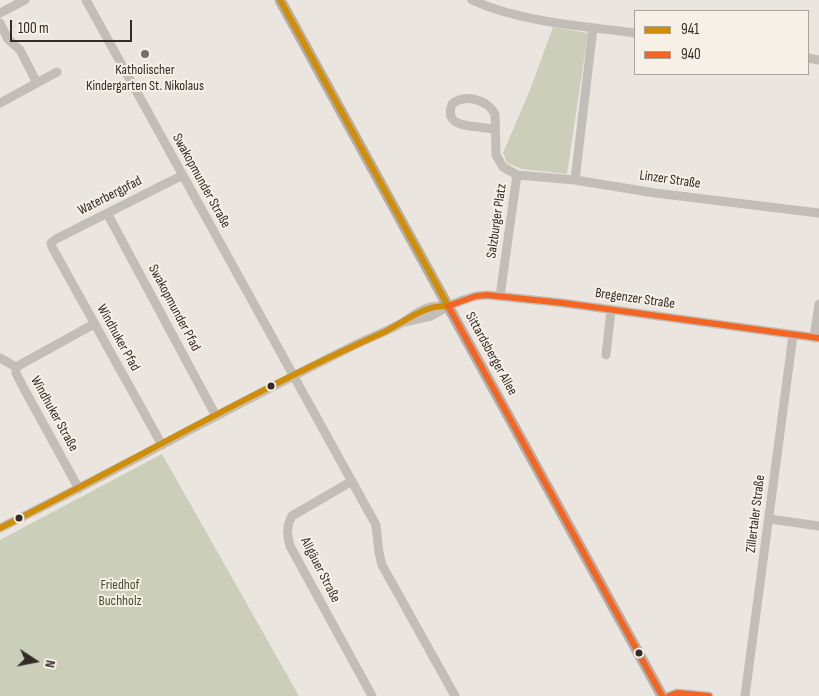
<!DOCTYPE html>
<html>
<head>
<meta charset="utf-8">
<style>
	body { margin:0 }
	#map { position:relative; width:819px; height:696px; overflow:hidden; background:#eae5df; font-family:"Sofia Sans Condensed",sans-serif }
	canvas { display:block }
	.legend { position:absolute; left:634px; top:10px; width:175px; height:65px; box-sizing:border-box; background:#f7f0e6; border:1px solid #a9a19a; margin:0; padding:6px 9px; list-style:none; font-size:15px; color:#332b27 }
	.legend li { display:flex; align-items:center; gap:10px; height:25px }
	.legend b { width:25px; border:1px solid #a9a19a }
	.north { position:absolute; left:10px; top:636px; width:50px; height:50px; -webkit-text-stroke:4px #f7f0e6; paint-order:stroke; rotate:101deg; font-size:14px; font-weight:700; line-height:20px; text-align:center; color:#332b27 }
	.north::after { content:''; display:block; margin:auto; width:18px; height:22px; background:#332b27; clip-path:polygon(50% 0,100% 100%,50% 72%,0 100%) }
	.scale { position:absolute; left:10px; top:20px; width:122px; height:22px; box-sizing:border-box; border:2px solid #332b27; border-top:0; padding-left:6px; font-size:15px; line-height:18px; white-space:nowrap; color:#332b27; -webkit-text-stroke:4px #f7f0e6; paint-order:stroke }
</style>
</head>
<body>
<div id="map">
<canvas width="819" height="696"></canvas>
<ul class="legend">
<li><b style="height:6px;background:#d08d08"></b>941</li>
<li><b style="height:6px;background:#f26522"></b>940</li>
</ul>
<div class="north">N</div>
<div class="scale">100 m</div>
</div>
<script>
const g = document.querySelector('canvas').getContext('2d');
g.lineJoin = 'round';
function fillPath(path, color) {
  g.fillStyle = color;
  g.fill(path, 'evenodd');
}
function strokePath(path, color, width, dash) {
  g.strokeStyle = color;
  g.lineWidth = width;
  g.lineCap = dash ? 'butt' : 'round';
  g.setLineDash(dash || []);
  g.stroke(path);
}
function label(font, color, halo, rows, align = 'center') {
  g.font = font + ' "Sofia Sans Condensed",sans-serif';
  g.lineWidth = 4;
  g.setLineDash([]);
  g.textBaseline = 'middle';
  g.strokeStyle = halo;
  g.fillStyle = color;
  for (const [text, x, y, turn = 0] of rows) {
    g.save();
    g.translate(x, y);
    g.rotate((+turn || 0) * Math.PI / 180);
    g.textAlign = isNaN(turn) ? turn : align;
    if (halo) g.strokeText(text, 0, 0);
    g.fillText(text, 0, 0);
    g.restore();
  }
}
fillPath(new Path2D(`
	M553,27L588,33L567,174L522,169L507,163L503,153L530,90Z
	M162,454L299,696H0V540Z`), '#cbcfba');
strokePath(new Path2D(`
	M86,0L376,525L379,553L382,565L455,696
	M472,0C519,22 583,26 635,33
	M0,13L25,0
	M0,23L8,39L20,50L37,83
	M808,58L819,60
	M0,103L57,72
	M495,130C478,124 442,131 452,104C466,93 487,100 495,114L496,155L503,167L517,175L500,296
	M517,175L575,180L655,193L819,213
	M575,180L593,28
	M107,213L216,416
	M405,322L431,316L448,306L463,300L476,296L487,295L563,303L819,338
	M814,338L819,304
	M606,355L611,310
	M0,358L16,367V373L22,385L79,489
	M16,367L94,324
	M162,445L52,247L51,243L56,239L181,176
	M352,481L292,516C286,527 287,534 290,546L372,696
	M770,519L819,526
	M0,528C120,469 235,404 355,345C369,338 385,332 400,324C418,313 425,304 448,306
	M669,696L677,693L709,696
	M745,696L793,335`), '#c3bdb8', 9);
strokePath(new Path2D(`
	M280,0L662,696`), '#b4aea9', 11);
strokePath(new Path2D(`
	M280,0L448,306
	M0,528C128,464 252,391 382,333C405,322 422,305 448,306`), '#d08d08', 6);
strokePath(new Path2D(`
	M662,696L448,306L476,296L487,295L563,303L819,338
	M669,696L677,693L709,696`), '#f26522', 6);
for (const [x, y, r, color] of [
	[145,54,5,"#736c67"],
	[271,386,4.5,"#332b27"],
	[19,518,4.5,"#332b27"],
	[639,653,4.5,"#332b27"]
]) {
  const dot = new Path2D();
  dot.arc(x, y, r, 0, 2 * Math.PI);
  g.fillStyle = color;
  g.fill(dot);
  strokePath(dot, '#f7f0e6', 2);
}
label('14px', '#332b27', '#f7f0e6', [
	["Katholischer",145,70],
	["Kindergarten St. Nikolaus",145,86]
]);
label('14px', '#332b27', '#f7f0e6', [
	["Linzer Straße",670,180,8],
	["Swakopmunder Straße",201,181,61],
	["Waterbergpfad",110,196,-27],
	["Salzburger Platz",497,221,-82],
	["Bregenzer Straße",635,299,8],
	["Swakopmunder Pfad",174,308,62],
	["Windhuker Pfad",118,338,61],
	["Sittardsberger Allee",491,354,61],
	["Windhuker Straße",54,414,61],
	["Zillertaler Straße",756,514,-83],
	["Allgäuer Straße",320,570,63]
]);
label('14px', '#42502d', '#f7f0e6', [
	["Friedhof",120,585],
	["Buchholz",120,601]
]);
</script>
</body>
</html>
